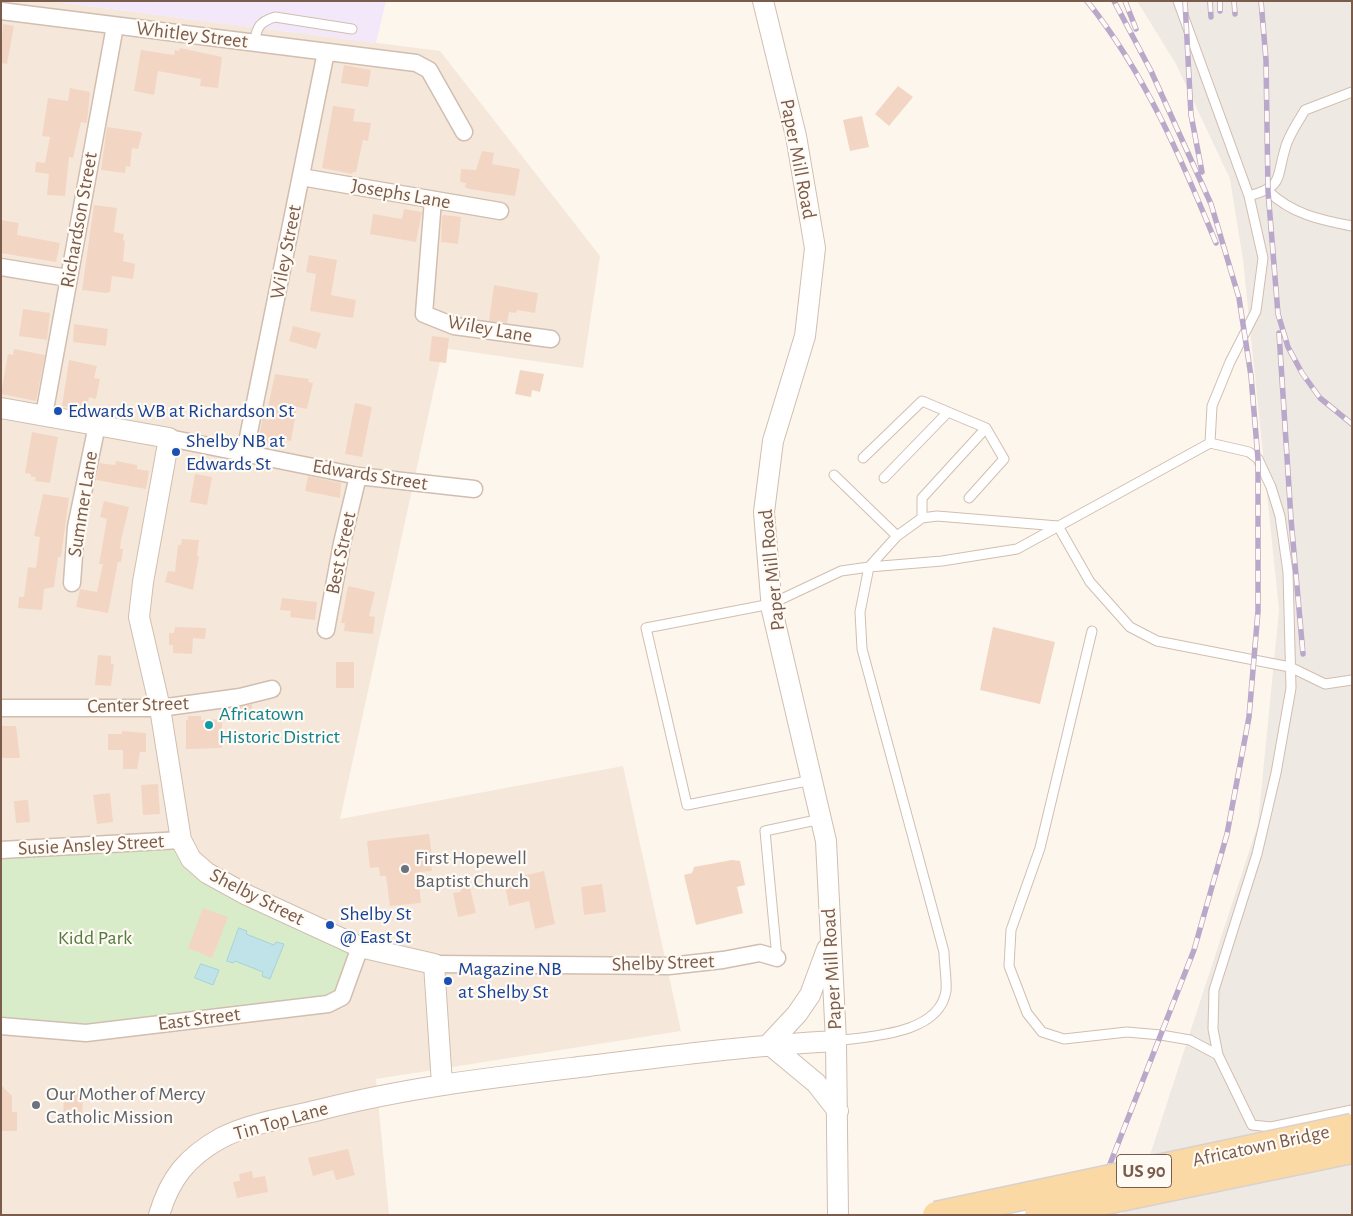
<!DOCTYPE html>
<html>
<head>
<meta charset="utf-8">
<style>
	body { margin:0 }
	#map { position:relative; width:1353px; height:1216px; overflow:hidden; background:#fdf6ec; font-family:"Alegreya Sans",sans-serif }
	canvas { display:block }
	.frame { position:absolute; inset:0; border:2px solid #7a5c4d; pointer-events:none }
</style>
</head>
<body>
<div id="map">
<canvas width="1353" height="1216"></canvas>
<div class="frame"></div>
</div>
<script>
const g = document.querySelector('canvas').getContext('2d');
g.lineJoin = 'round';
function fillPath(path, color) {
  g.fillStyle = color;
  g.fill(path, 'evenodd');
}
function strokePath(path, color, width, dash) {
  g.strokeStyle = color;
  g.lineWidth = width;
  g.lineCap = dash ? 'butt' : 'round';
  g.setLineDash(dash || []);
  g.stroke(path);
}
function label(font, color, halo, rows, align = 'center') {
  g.font = font + ' "Alegreya Sans",sans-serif';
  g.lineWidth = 4.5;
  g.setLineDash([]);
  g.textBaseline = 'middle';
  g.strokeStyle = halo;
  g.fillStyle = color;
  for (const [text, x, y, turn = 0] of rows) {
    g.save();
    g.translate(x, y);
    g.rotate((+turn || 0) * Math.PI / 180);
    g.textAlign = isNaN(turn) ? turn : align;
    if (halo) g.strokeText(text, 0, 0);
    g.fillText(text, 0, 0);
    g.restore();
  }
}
fillPath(new Path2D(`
	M1,1H48L440,51L600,256L583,368L443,348L340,819L623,766L681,1031L376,1079L389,1215H1Z`), '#f5e8da');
fillPath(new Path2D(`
	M1137,1H1352V1215H1122L1152,1149L1258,824L1279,610L1243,260L1230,179L1176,64Z`), '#efe9e4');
fillPath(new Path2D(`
	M48,1H386L376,43Z`), '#f3e8fa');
fillPath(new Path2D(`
	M181,840L191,859L360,947L342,997L86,1033L1,1026V850Z`), '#d8ecc9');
const water = new Path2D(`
	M239,928L247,931L246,934L274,945L276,942L284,944L270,979L262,976L263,972L235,961L233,963L227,961Z
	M201,964L219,970L213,985L195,978Z`);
fillPath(water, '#bfe3e8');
strokePath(water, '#a5d3da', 1);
fillPath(new Path2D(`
	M3,24L14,26L7,64L1,63Z
	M180,48L222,57L218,88L200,86L201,79L158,71L154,95L134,91L141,50L174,55L175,50L179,51Z
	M344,65L371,70L368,87L341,83Z
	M898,86L913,97L889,126L875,114Z
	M70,88L90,92L87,123L81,122L73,158L69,157L65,196L47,195L49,174L35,172L36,162L45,163L50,137L42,136L48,98L68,101Z
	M333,106L355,109L353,121L371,123L368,141L363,140L356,172H353L352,174L322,168Z
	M862,116L869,147L850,151L843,120Z
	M107,127L141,132L142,134L138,149L132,148L130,167L126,166L125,173L101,170Z
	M482,151L494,153L492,164L520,169L515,196L469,189L465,187L466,183L460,182L461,169L476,170Z
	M94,205L117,208L114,232L124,234L123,240L125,241L123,261L135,264L133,279L112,276L110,292L106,293L82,290Z
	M404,209L422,212L416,242L370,234L373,214L402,219Z
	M444,215L461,217L458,244L441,242L442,216Z
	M1,220L19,223L17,235L60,243L56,262L1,253Z
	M309,255L337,260L331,295L356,300L353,318L310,311L316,274L306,272Z
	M494,285L538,293L535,313L517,310L516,313L509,312L507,323L489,321Z
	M23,309L50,313L47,340L19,336Z
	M74,324L108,329L106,346L73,342Z
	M293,326L321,333L316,349L289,341Z
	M432,336L449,338L446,363L429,361Z
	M14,349L45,355L36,401L1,394L8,354L13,355Z
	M69,360L97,366L94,378L100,379L96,399L89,397L86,411L62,406Z
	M520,370L544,374L540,392L532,390L531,397L515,394Z
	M275,374L309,379L308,382L313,383L307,409L297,407L291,441L279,439L278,446L258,443L263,415L266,416Z
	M355,403L372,407L362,457L345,454Z
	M32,432L58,437L50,483L35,481L36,477H31V474L25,473Z
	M116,461L137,465V469L149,471L146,489L96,480L99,463L115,465Z
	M195,474L212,477L207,505L190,502Z
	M308,476L341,483L340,498L305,491Z
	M43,494L69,498L61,557H58L54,587L44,589L42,610L18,608L19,597H24L28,567L36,568L40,537L34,536Z
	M104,501L129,507L121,540L120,549H123L121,562H118L108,613L76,607L80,589L97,592L103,564H99L107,519L100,517Z
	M182,539L199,540L197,556H199L193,590L165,582L168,571L175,572L178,545H181Z
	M348,586L375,592L369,616L375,617L373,634L344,631L345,623H341Z
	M282,598L317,602L315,620L290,617L291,611L280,610Z
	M175,627L206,628L205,639L193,638L192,654L173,653V645H169V633H174Z
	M993,627L1055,642L1040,704L980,690Z
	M98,655L111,656V664H114L111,686L95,685Z
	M336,662H354V688H336Z
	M252,704L253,721H236L235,708Z
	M188,716H201V720L222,719V748L186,749V720H188Z
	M1,726H16L20,758H1Z
	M122,731L146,733V752H140L137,769H123V750H108V734H122Z
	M158,784L160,814L143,815L141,785Z
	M110,793L113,822L97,824L93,795Z
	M28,800L30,822L16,823L14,801Z
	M429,834L433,862L431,863L432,871L418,872L421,903L390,906L386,876H380L379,867L370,868L367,841Z
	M732,860L740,861L745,885L737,887L743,913L696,925L684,875L692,873L694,867Z
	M544,871L555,924L535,929L529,901L509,906L504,880Z
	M469,883L476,913L458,917L453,893L461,892L459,885Z
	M602,884L606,912L584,915L581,887Z
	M203,908L228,917L212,958L188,948Z
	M1,1085L12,1096V1112H17V1131H1Z
	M64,1090H83L82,1125L63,1124Z
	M348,1149L355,1175L336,1180L333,1170L313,1176L308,1158Z
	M252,1171L253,1178L265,1176L268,1192L237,1198L233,1182L240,1181L239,1174Z`), '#f3d5c3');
const service = new Path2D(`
	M1178,1L1249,196L1263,258L1256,311L1230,362L1212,406L1210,443
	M254,43C257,27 259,22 275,17L352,29
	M1268,191C1292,214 1320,220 1352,226
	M1249,196C1284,186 1276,179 1285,149C1288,136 1298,122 1305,110L1352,92
	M863,458L922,401L986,428
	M834,475L897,536
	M884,478L948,412
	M922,518V498L986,428L1004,459L969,498
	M1058,526L1090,582L1130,627L1157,641L1290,667L1325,684L1352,680
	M1092,631L1040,848L1011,930L1009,966L1027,1013L1042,1032L1064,1039L1127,1032L1161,1035L1190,1040L1218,1055L1252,1125L1271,1127L1352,1110
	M812,780L687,805L646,628L771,604L841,571L869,567L942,561L1017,549L1210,443L1249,452L1258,459L1271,487L1280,516L1288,572L1291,688L1276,773L1257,854L1214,990L1213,1029L1218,1055
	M777,958L765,831L821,819
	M836,1041C869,1036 939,1035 946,991C947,979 944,964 944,952L862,649L860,612L869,567L897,536L922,518L937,516L1058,526`);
const minor = new Path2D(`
	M1,11L416,63L429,70L464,132
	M301,177L500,211
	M433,200L424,314L454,326L551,339
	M1,267L68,278
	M44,415L115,26
	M169,438L358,476L474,489
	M245,452L326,52
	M72,583L76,527L97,425
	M326,630L342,543L358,476
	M1,708H160L240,697L272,689
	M1,850L181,840
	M434,964L669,966L723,960L760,953L777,958
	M1,1026L86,1033L328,1004L342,997L360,947
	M1004,1215L1046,1206`);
const tertiary = new Path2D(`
	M763,1L796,136L815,248L805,336L773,441L764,512L772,610L826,841L836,1041L838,1215
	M1,408L169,438L143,582L139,617L160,708L181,840L191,859L207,873L247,895L360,947L434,964L442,1084
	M827,949L810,995L797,1014L769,1044L816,1083L838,1111
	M159,1215C170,1178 187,1157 221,1138C250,1123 287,1118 319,1110C407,1087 497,1077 588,1066C670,1056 753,1045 836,1041`);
strokePath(service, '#d1beb0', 11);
strokePath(minor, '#d1beb0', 19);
strokePath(tertiary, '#d1beb0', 22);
strokePath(service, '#fff', 9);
strokePath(minor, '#fff', 16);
strokePath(tertiary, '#fff', 20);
const rail = new Path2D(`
	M1087,1C1145,73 1181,158 1216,243
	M1125,1L1136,29
	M1185,1L1191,115L1202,172
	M1210,1L1211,17
	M1220,1V11
	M1234,1L1235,14
	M1261,1L1266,60L1268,191L1278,314L1288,347L1302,373L1320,398L1352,424
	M1279,333L1291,519L1303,654
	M1090,1215L1194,950L1227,834L1249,717L1258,611V459L1251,376L1239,298L1211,204L1151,71L1114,1`);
strokePath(rail, '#b9a8c9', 5.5);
strokePath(rail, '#fffaf3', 4, [11]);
const primaryBridge = new Path2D(`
	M936,1215L1352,1127
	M1038,1215L1352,1150`);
strokePath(primaryBridge, '#dad1cd', 29, []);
strokePath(primaryBridge, '#fbd9a5', 26);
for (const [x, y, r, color] of [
	[58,411,5,"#1a4fb4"],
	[176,452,5,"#1a4fb4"],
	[209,725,5,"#0f9aa8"],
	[405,869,5,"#6b7280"],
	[330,925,5,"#1a4fb4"],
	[448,981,5,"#1a4fb4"],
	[36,1105,5,"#6b7280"]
]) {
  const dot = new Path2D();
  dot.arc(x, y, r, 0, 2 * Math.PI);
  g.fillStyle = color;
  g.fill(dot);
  strokePath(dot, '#fffaf3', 2);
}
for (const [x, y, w] of [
	[1144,1171,55]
]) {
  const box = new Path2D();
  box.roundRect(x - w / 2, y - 16.5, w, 33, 4);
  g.fillStyle = '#fffaf3';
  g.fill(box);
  strokePath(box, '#7a5c4d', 1);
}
label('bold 19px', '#7a5c4d', null, [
	["US 90",1144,1171]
]);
label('20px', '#7a5c4d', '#fffaf3', [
	["Whitley Street",192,35,7],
	["Paper Mill Road",798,159,79],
	["Josephs Lane",401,194,10],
	["Richardson Street",79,220,-80],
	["Wiley Street",286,252,-79],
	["Wiley Lane",490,329,10],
	["Edwards Street",370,475,9],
	["Summer Lane",83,504,-81],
	["Best Street",341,553,-78],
	["Paper Mill Road",772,570,-96],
	["Center Street",138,705,-2],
	["Susie Ansley Street",91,845,-3],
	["Shelby Street",257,897,27],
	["Shelby Street",663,963,-2],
	["Paper Mill Road",832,969,-93],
	["East Street",199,1019,-7],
	["Tin Top Lane",281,1121,-16],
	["Africatown Bridge",1261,1146,-12]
]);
label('20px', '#164399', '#fffaf3', [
	["Edwards WB at Richardson St",68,411],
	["Shelby NB at",186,441],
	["Edwards St",186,464],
	["Shelby St",340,914],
	["@ East St",340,937],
	["Magazine NB",458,969],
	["at Shelby St",458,992]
], 'left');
label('20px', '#0d838f', '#fffaf3', [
	["Africatown",219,714],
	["Historic District",219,737]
], 'left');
label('20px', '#5b616d', '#fffaf3', [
	["First Hopewell",415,858],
	["Baptist Church",415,881],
	["Our Mother of Mercy",46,1094],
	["Catholic Mission",46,1117]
], 'left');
label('20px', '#537a41', '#fffaf3', [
	["Kidd Park",95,938]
]);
</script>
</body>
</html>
